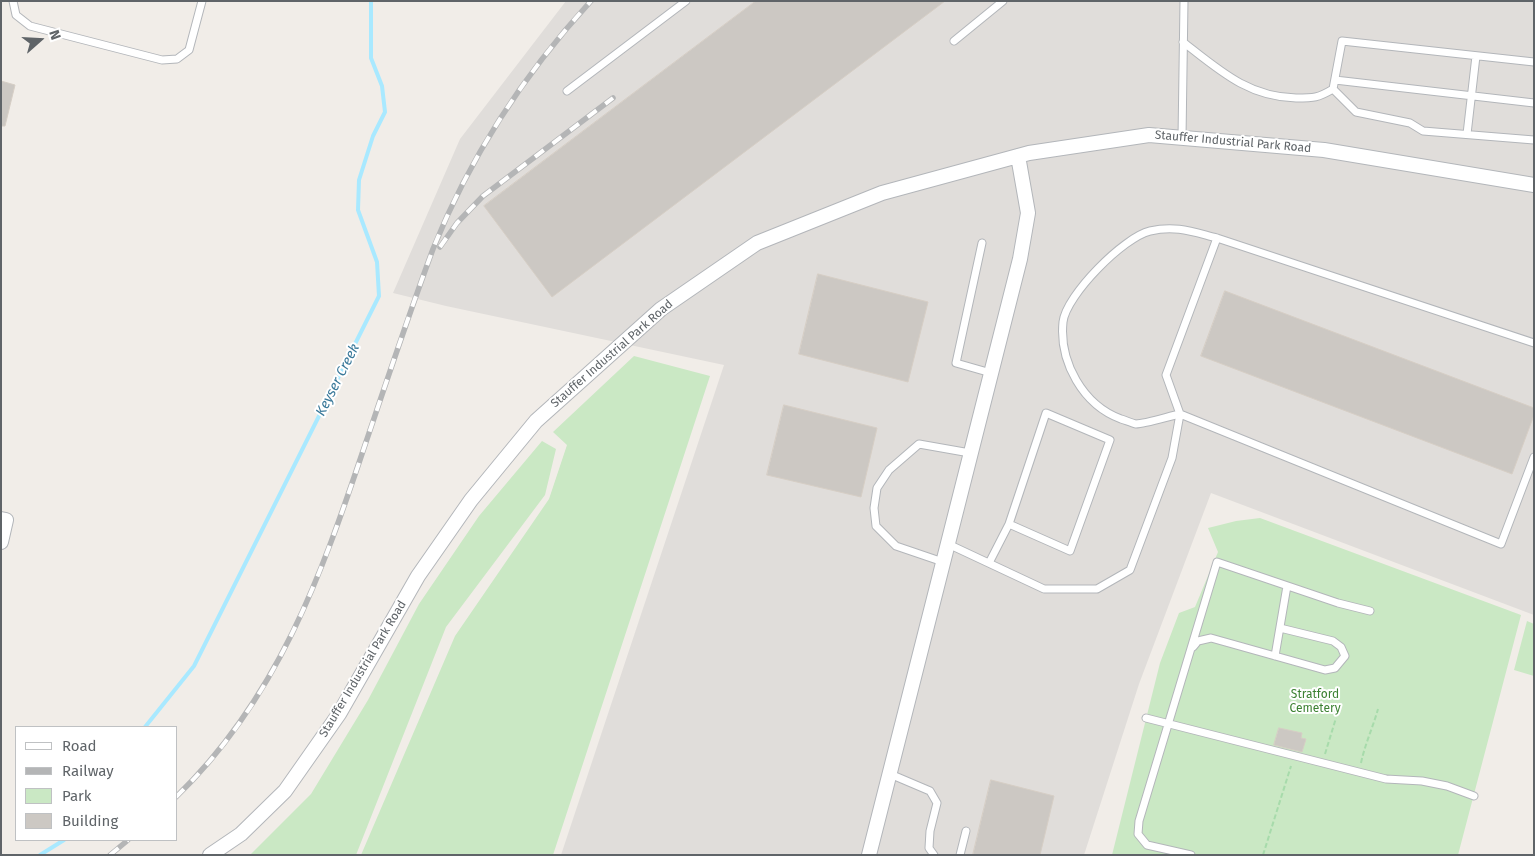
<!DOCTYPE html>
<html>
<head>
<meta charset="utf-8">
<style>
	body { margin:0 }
	#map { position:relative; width:1535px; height:856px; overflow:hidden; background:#f1ede8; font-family:"Fira Sans",sans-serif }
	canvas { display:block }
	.frame { position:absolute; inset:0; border:2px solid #5f6468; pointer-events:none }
	.legend { position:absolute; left:15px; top:726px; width:162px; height:115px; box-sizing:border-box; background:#fff; border:1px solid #bfc1c3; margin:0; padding:6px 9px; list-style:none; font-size:15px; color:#5f6468 }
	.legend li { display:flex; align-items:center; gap:10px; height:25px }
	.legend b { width:25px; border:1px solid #bfc1c3 }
	.north { position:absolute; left:15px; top:15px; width:50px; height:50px; -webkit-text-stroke:4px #fff; paint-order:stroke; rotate:71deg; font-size:14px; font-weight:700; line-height:20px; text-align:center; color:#5f6468 }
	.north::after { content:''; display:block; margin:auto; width:18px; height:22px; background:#5f6468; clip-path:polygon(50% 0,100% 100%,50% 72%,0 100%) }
</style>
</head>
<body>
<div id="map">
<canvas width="1535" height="856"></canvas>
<div class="frame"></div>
<ul class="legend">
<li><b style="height:6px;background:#fff"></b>Road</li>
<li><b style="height:6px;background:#b4b5b6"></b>Railway</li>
<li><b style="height:14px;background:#cae8c4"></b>Park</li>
<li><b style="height:14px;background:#ccc8c3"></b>Building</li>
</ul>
<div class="north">N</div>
</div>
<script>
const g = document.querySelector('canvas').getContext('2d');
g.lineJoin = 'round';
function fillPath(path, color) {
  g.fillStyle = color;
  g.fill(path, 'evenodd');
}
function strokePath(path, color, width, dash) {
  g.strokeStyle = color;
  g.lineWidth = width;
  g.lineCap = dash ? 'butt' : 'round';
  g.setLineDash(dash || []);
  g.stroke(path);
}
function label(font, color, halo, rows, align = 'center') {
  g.font = font + ' "Fira Sans",sans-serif';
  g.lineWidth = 4;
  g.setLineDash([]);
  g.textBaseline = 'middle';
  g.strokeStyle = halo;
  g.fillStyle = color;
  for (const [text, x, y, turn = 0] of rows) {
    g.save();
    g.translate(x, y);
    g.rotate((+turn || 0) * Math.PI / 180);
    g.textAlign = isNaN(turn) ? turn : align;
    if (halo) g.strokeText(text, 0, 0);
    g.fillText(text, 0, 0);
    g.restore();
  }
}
fillPath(new Path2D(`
	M566,1H1534V615L1211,493L1139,684L1084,855H561L724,365L446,306L393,293L460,139Z`), '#e0ddda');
fillPath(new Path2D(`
	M634,356L710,376L553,855H361L455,636L549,499L567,445L553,432Z
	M542,441L556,449L545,495L446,627L356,855H250L311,794L368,700L419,604L479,516Z
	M1260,518L1521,615L1458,855H1112L1160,663L1179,613L1195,607L1218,552L1208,528L1236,521Z
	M1527,621L1534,624V676L1514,670Z`), '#cae8c4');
strokePath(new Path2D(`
	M145,727L194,666L379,296L377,262L358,210L359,180L373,136L385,112L382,86L371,58V1
	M40,855L64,840`), '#a9e9ff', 4);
const building = new Path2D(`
	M756,1H945L552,297L484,206Z
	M1,81L15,85L5,126H1Z
	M818,274L928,302L908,382L799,354Z
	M1225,291L1534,408V415L1512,474L1201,356Z
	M784,405L877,428L861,497L767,475Z
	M1279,728L1302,733L1301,738L1306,739L1302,752L1274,745Z
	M991,780L1054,796L1040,855H973Z`);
fillPath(building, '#ccc8c3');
strokePath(building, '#d6cec5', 1);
const service = new Path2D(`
	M13,1L16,15L30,26L162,60L177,59L189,50L202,1
	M954,41L1003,1
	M1183,42C1219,70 1248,97 1296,98C1314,98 1318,98 1333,89L1342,41L1534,62
	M1335,80L1534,103
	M1333,89L1356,112L1410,123L1423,131L1534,140
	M567,91L686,1
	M1467,134L1476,56
	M1182,138L1184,1
	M1217,238C1193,232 1176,225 1150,231C1124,237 1066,295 1063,322C1059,362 1083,405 1121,419C1125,420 1131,423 1136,424C1145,424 1170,416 1180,414L1501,544L1534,457
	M982,243L956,363L991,373
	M948,544L1044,589H1097L1130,570L1172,458L1180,414L1166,375L1217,238L1534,343
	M943,562L896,546L876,526L874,508L877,488L889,470L919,444L970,453
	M989,563L1009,524L1046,413L1110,440L1070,551L1009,524
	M1193,647L1198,641L1211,638L1325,670L1335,668L1345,656L1341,647L1333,641L1280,628
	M1275,656L1287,586
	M1146,718L1386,779L1422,781L1447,786L1474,796
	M890,774L930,791L937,803L930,831L929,848L934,855
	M960,855L966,831
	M1191,855L1147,845L1138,834L1139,821L1217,562L1338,603L1370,611`);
const minor = new Path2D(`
	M1,519L6,520L1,542
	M210,855L241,834L285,791L339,714L418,576L471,500L536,421L661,309L757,243L882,193L1029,153L1149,135L1324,150L1534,185
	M869,855L1020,259L1028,213L1018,156`);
strokePath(service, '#b3b6ba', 9);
strokePath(minor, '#b3b6ba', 16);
strokePath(new Path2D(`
	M1325,754L1336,718
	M1361,763C1365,744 1373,727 1378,709
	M1263,855L1291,766`), '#a7dbab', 2, [5, 2.5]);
strokePath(service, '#fff', 7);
strokePath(minor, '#fff', 14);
const rail = new Path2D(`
	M440,247L457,223L483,196L613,98
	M176,797C278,698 321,576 365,445C387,380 409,314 433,249C470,157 524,74 591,1
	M110,855L128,840`);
strokePath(rail, '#b4b5b6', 5.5);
strokePath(rail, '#fff', 4, [11]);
label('12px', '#5f6468', '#fff', [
	["Stauffer Industrial Park Road",1233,142,5],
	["Stauffer Industrial Park Road",612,354,-41],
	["Stauffer Industrial Park Road",363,669,-59]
]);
label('12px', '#3d8233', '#fff', [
	["Stratford",1315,695],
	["Cemetery",1315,709]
]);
label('italic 14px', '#3a799a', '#fff', [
	["Keyser Creek",338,380,-63]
]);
</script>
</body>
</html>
